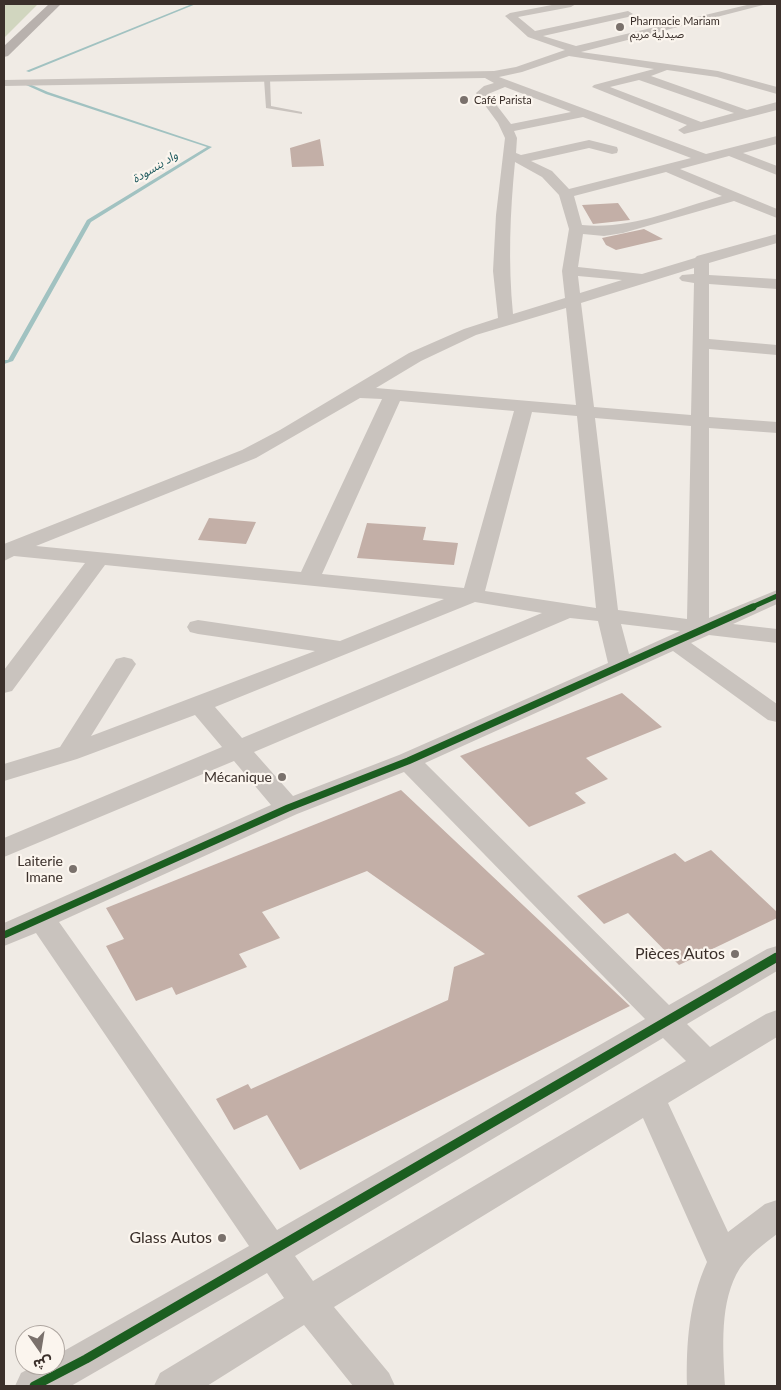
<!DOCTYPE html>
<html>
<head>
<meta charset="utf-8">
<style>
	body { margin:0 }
	#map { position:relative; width:781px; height:1390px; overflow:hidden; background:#f0ebe5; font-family:Lato,"Noto Sans Arabic",sans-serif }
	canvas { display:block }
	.frame { position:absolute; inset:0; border:5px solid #3b302b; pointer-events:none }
	.north { position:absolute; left:15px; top:1325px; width:50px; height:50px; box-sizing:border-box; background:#fbf5ee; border:1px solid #aea6a0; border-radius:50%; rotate:167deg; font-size:14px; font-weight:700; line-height:20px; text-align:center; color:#3b302b }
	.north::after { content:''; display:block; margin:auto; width:18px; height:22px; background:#7a716c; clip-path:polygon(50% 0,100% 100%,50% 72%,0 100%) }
</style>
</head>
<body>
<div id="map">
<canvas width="781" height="1390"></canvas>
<div class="frame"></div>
<div class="north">ش</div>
</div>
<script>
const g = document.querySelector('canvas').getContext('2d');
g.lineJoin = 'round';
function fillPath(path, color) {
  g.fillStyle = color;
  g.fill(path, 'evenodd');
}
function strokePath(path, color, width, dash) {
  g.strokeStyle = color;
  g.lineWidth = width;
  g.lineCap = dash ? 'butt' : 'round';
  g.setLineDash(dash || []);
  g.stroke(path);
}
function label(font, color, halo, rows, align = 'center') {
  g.font = font + ' Lato,"Noto Sans Arabic",sans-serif';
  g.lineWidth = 4.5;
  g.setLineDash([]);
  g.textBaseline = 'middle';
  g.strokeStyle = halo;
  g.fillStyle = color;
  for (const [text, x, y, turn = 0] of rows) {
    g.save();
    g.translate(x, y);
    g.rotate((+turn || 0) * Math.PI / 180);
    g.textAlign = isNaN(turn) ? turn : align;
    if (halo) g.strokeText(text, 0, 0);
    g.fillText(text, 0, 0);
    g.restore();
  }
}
fillPath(new Path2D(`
	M4,4H38L4,38Z`), '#d1d6bf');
fillPath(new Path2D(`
	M192,4H196L29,72L26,71Z
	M27,83L48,92L212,147L91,222L13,361L4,364V360H8L87,220L207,147L46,94L26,85Z`), '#a1c2c1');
fillPath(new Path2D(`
	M320,139L324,166L292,167L290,148Z
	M618,203L630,220L593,224L582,205Z
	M644,229L663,239L616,250L606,245L602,238Z
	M209,518L256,522L246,544L198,540Z
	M367,523L426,527L423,540L458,543L454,565L357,558Z
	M622,693L662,727L586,758L608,779L575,793L586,803L529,827L460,756Z
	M401,790L630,1006L300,1170L267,1115L234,1130L216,1099L248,1084L251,1089L448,1000L454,967L485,954L367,871L262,912L280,938L239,954L247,967L176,995L172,987L136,1001L106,946L124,939L106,908Z
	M711,850L777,912V918L679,965L628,913L604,924L577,896L675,853L685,862Z`), '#c3afa7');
fillPath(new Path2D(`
	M267,77L270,79L271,106L302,112V114L266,108L264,79Z`), '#c9c3be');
fillPath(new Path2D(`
	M557,4H576L571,7L518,17L535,31L628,11L633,14L628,17L543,36L576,46L751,4H767L581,52L718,71L777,87V94L717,77L667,70L651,76L747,110L777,102V110L684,134L678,130L687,125L592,87L594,85L654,69L569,56L522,72L499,77L706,154L777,136V144L743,153L777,166V175L729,156L680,169L777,209V218L734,201L623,233L604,236L583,234L578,267L642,274L695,258L697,256L777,234V243L709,263V275L777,279V289L709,284V339L777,345V355L709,349V417L777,422V433L709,428V618L777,590V604L733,624L777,629V643L709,635L691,643L777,704V722L768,720L673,651L425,763L669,1005L767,949L777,946V971L687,1024L710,1047L766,1014L777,1010V1037L668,1103L728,1232L765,1204L777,1200V1234C764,1244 750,1254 740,1268C719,1301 723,1349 725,1386H687C686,1343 689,1302 707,1262L643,1118L334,1307L389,1373L395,1386H353L304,1325L207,1386H154L160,1373L284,1298L267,1273L71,1386H15L21,1373L36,1365H55V1356L249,1246L36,933L4,946V923L271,805L234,761L4,857V838L222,747L195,715L77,759L4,781V764L60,747L116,659L124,657L132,659L136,664L91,736L315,651L198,634L190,632L187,627L190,622L198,620L340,641L444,599L105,565L12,691L4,693V670L85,563L14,556L4,561V544L242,450L280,430L409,353L464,329L498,318L493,271L496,215L505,138L498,123L476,93L484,86L494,83L485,78L4,86V80L494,71L516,67L565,50L528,37L505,16L510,13ZM639,80L734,113L701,122L610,87ZM505,87L571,112L511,124L488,94ZM583,117L691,158L569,189L552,171L531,161L589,148L612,154L617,153L618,150L617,147L589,140L521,155L516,153L517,138L514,131ZM515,162L542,177L559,195L569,229L562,271L565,298L513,314C508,262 510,213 515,162ZM666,172L722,196C677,209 629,230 582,225L574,196ZM694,268V274L682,275L679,278L682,281L694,283L691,415L594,407L581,303ZM578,276L622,280L580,293ZM566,308L576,405L376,388L421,361L476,335ZM360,398L382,399L301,572L36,546L256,458ZM400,401L514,411L464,588L322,574ZM532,412L577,416L596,608L485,591ZM595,418L691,426L687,619L618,610ZM475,602L542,613L242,738L215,707ZM570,618L598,621L608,663L399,755L293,796L254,752ZM621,624L680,631L629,654ZM404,772L645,1019L277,1230L59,922L297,814ZM663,1038L686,1061L313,1281L295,1256Z`), '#c9c3be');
fillPath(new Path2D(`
	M49,4H61L8,56L4,57V46Z`), '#b8b1ad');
strokePath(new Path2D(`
	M750,608L777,596`), '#1b5e20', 5);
strokePath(new Path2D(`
	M4,935L288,808L408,761L753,607`), '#1b5e20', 7);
strokePath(new Path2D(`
	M34,1386L86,1359L777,957`), '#1b5e20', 9);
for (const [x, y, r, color] of [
	[620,27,5,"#7a716c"],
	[464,100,5,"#7a716c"],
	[282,777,5,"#7a716c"],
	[73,869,5,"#7a716c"],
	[735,954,5,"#7a716c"],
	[222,1238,5,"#7a716c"]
]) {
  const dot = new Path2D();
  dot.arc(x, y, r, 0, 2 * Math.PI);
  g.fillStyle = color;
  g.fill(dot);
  strokePath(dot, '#fbf5ee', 2);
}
label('11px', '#3b302b', '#fbf5ee', [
	["Pharmacie Mariam",630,21],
	["صيدلية مريم",630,34],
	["Café Parista",474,100]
], 'left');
label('italic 12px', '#1f5a5e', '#fbf5ee', [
	["واد بنسودة",155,167,-31]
]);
label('14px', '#3b302b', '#fbf5ee', [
	["Mécanique",272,777],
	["Laiterie",63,861],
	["Imane",63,877]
], 'right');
label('16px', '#3b302b', '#fbf5ee', [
	["Pièces Autos",725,954],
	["Glass Autos",212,1238]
], 'right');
</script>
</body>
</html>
